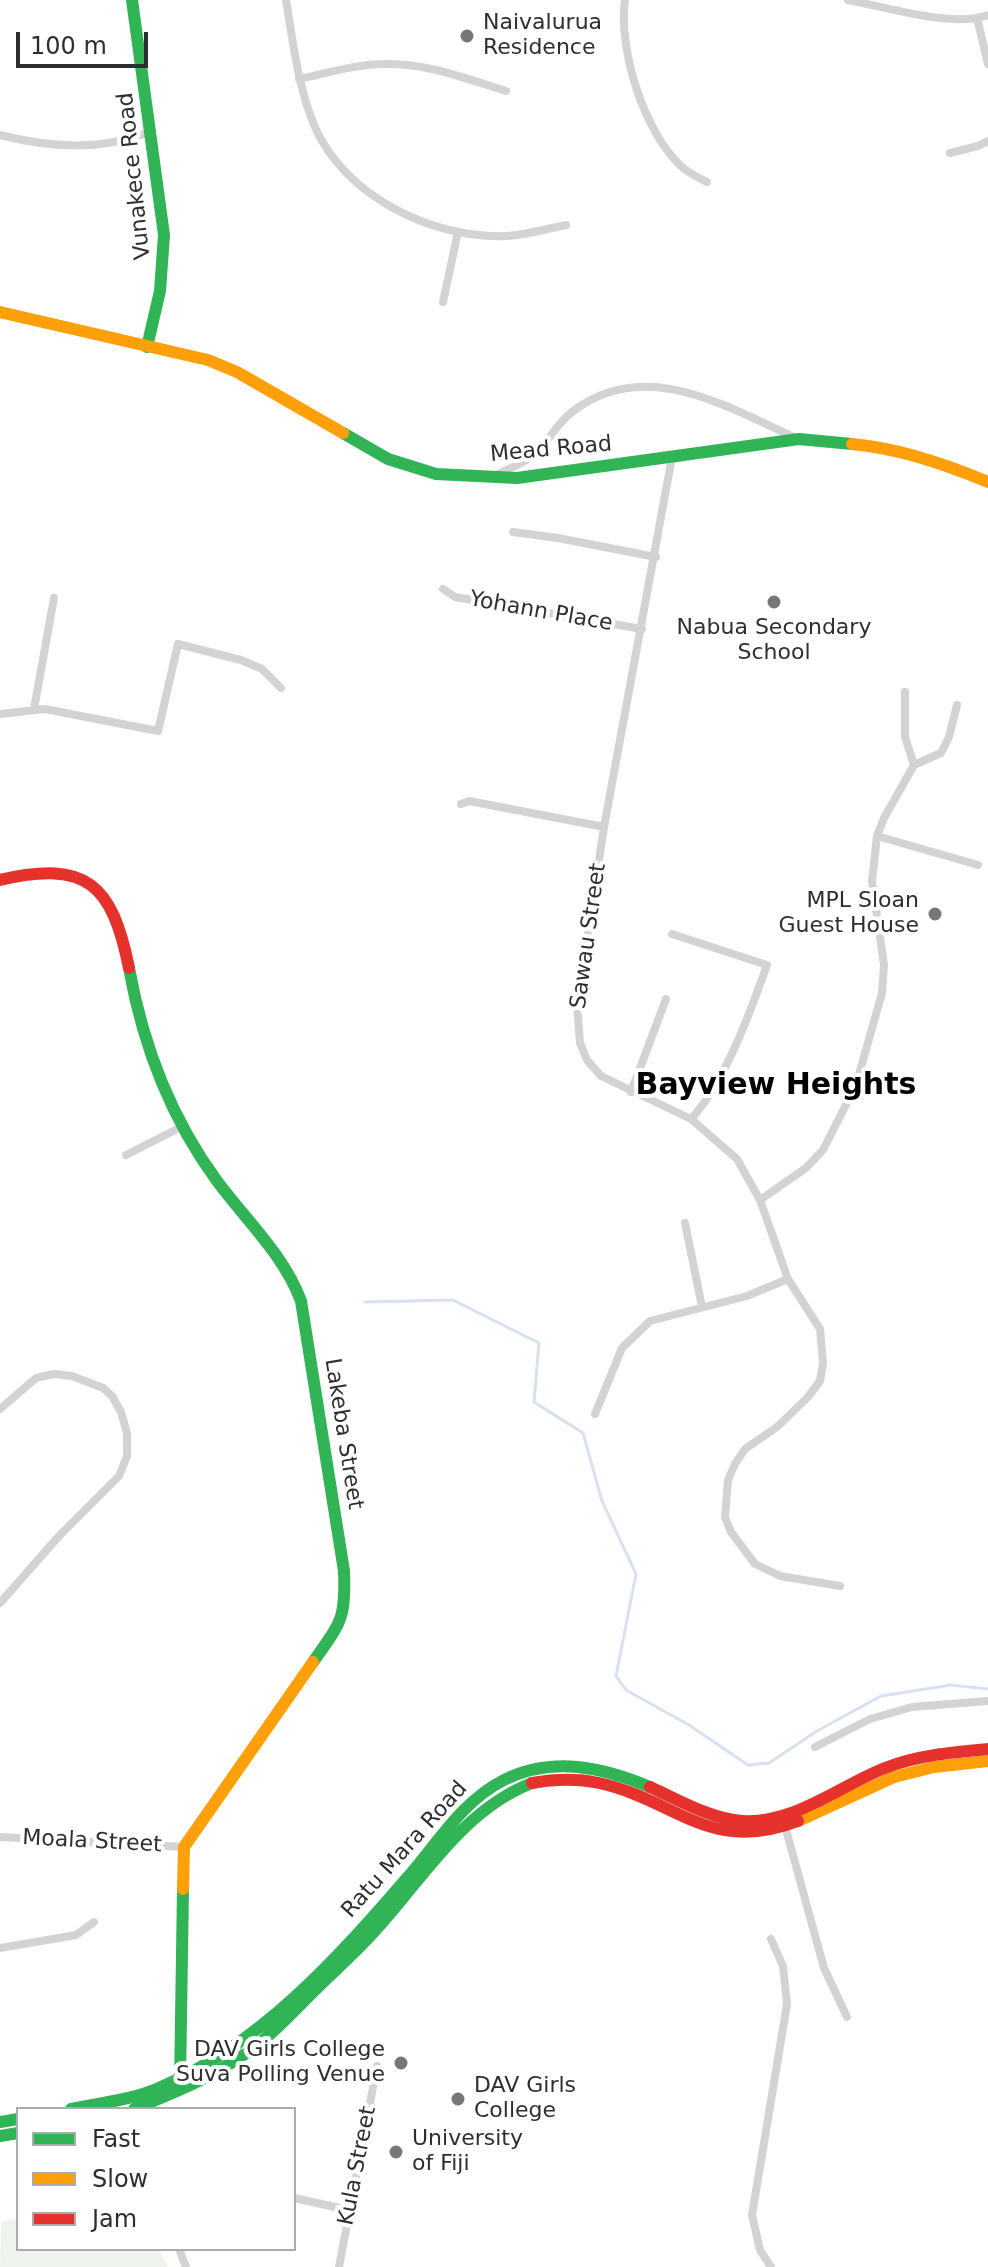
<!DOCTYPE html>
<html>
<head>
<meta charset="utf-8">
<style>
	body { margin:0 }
	#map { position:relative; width:988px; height:2267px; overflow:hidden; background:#fff; font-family:"DejaVu Sans",sans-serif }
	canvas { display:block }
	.legend { position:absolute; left:16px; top:2107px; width:280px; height:144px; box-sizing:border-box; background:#fff; border:2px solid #ababab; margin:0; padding:10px 14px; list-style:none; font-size:24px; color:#2e2e2e }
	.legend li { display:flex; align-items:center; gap:16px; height:40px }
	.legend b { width:40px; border:2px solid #ababab }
	.scale { position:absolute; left:16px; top:32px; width:132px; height:36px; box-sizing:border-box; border:4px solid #2e2e2e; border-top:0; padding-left:10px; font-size:24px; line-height:28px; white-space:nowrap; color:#2e2e2e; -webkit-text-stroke:6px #fff; paint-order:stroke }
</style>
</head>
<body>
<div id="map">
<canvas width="988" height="2267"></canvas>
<ul class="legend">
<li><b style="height:10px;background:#30b455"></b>Fast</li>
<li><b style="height:10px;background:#ff9f0a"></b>Slow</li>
<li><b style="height:10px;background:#e5322d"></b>Jam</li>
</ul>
<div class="scale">100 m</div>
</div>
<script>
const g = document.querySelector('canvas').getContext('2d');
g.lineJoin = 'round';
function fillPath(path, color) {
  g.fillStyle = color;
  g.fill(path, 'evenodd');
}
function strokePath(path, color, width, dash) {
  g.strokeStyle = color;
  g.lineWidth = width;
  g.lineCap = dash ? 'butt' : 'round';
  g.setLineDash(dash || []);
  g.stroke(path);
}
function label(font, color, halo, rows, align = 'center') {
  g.font = font + ' "DejaVu Sans",sans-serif';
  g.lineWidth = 8;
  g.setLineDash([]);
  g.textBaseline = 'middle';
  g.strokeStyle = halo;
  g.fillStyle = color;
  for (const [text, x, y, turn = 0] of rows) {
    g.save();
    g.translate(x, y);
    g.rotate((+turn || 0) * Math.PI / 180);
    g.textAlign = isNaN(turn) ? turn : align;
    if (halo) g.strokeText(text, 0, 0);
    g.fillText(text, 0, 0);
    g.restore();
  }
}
fillPath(new Path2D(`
	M18,2218V2249H159L168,2267H0L1,2222Z`), '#eef4eb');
strokePath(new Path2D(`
	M365,1302L453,1300L539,1343L534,1402L583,1433L602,1501L636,1574L616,1676L626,1690L689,1725L748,1765L769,1763L817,1731L881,1696L951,1685L988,1689`), '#d8e1f0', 3);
strokePath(new Path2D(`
	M286,0C293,42 298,86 314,125C344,196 432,239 506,236C526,235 546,229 566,225
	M625,0C618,49 644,132 681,166C688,173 699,178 707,182
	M848,0C887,7 951,28 988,15
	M977,18L988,64
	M299,79C328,73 356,64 385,64C427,63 467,79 506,91
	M0,135C51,148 102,151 152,131
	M950,153L978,146L988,141
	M443,302L458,232
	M672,457L604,827L577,1005L580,1043L587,1060L601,1076L691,1119L737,1159L760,1200L788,1279L820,1329L823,1363L820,1381L808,1397L777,1427L745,1449L735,1464L728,1480L725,1517L731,1532L755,1564L780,1576L840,1586
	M498,474C510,468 525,463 536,453C549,441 557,423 572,412C644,356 725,406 796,438
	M513,532L558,538L656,557
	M443,589L455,597L642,629
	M905,692V737L914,765
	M34,709L54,598
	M0,714L45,709L158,731L178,644L241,660L262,669L281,688
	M461,804L469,801L604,827
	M877,836L978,865
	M672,934L767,965C750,1013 725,1082 691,1119
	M631,1092L666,999
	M126,1155L183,1126
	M760,1200L806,1168L823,1150L856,1085L882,993L884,965L872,881L877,836L884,818L914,765L941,753L949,737L957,705
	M685,1223L702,1307
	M0,1409L36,1378L54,1374L72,1376L103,1388L112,1396L121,1412L127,1433V1456L119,1476L59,1536L0,1603
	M595,1414L622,1348L650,1321L747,1296L788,1279
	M815,1747L870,1719L912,1707L988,1701
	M785,1826L824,1968L847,2017
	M0,1837L184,1847
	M0,1948L76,1935L94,1922
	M294,2198L349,2210
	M179,2249L186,2267
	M339,2267L377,2066
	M771,2267L760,2250L752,2215L787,2004L783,1966L771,1939`), '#d3d3d3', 8);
strokePath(new Path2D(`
	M132,0L164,235L160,291L147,347
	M343,433L388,459L436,474L517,478L799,439L852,444
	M129,968C143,1046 170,1117 217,1181C246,1220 284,1255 301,1301L344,1571C346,1620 341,1622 313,1662
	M180,2084L183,1889
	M71,2109C100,2103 132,2100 159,2088C260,2045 337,1959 407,1878C437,1844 462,1801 504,1780C553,1756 602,1767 650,1787
	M134,2109C170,2094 206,2080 239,2058C266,2041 289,2016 312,1993C332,1973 354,1954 373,1933C422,1880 462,1810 532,1783
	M0,2122L18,2119
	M0,2136L18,2133`), '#30b455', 12);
strokePath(new Path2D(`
	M0,312L208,360L237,372L343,433
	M852,444C899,448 945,464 988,482
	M798,1821L894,1777L934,1767L988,1761
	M183,1889L184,1847L313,1662`), '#ff9f0a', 12);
strokePath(new Path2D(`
	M0,880C87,860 112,884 129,968
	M532,1783C554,1779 576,1778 599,1783C677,1800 709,1855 798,1821
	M650,1787C679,1800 711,1819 742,1821C795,1824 839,1786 885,1768C918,1755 954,1752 988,1749`), '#e5322d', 12);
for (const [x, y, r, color] of [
	[467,36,8,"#777"],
	[774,602,8,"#777"],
	[935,914,8,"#777"],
	[401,2063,8,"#777"],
	[458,2099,8,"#777"],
	[396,2152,8,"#777"]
]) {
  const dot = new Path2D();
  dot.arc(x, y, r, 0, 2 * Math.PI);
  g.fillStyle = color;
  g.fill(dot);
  strokePath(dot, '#fff', 3);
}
label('22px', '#2e2e2e', '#fff', [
	["Naivalurua",483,23],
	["Residence",483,48],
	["Nabua Secondary",774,628,"center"],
	["School",774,653,"center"],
	["MPL Sloan",919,901,"right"],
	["Guest House",919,926,"right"],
	["DAV Girls College",385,2050,"right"],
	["Suva Polling Venue",385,2075,"right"],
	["DAV Girls",474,2086],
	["College",474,2111],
	["University",412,2139],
	["of Fiji",412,2164]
], 'left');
label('22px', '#2e2e2e', '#fff', [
	["Vunakece Road",135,176,-96],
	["Mead Road",551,450,-5],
	["Yohann Place",541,612,10],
	["Sawau Street",589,936,-82],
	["Lakeba Street",343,1434,81],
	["Moala Street",92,1842,3],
	["Ratu Mara Road",405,1850,-48],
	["Kula Street",358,2166,-79]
]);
label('bold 30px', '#000', '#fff', [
	["Bayview Heights",776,1086]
]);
</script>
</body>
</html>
